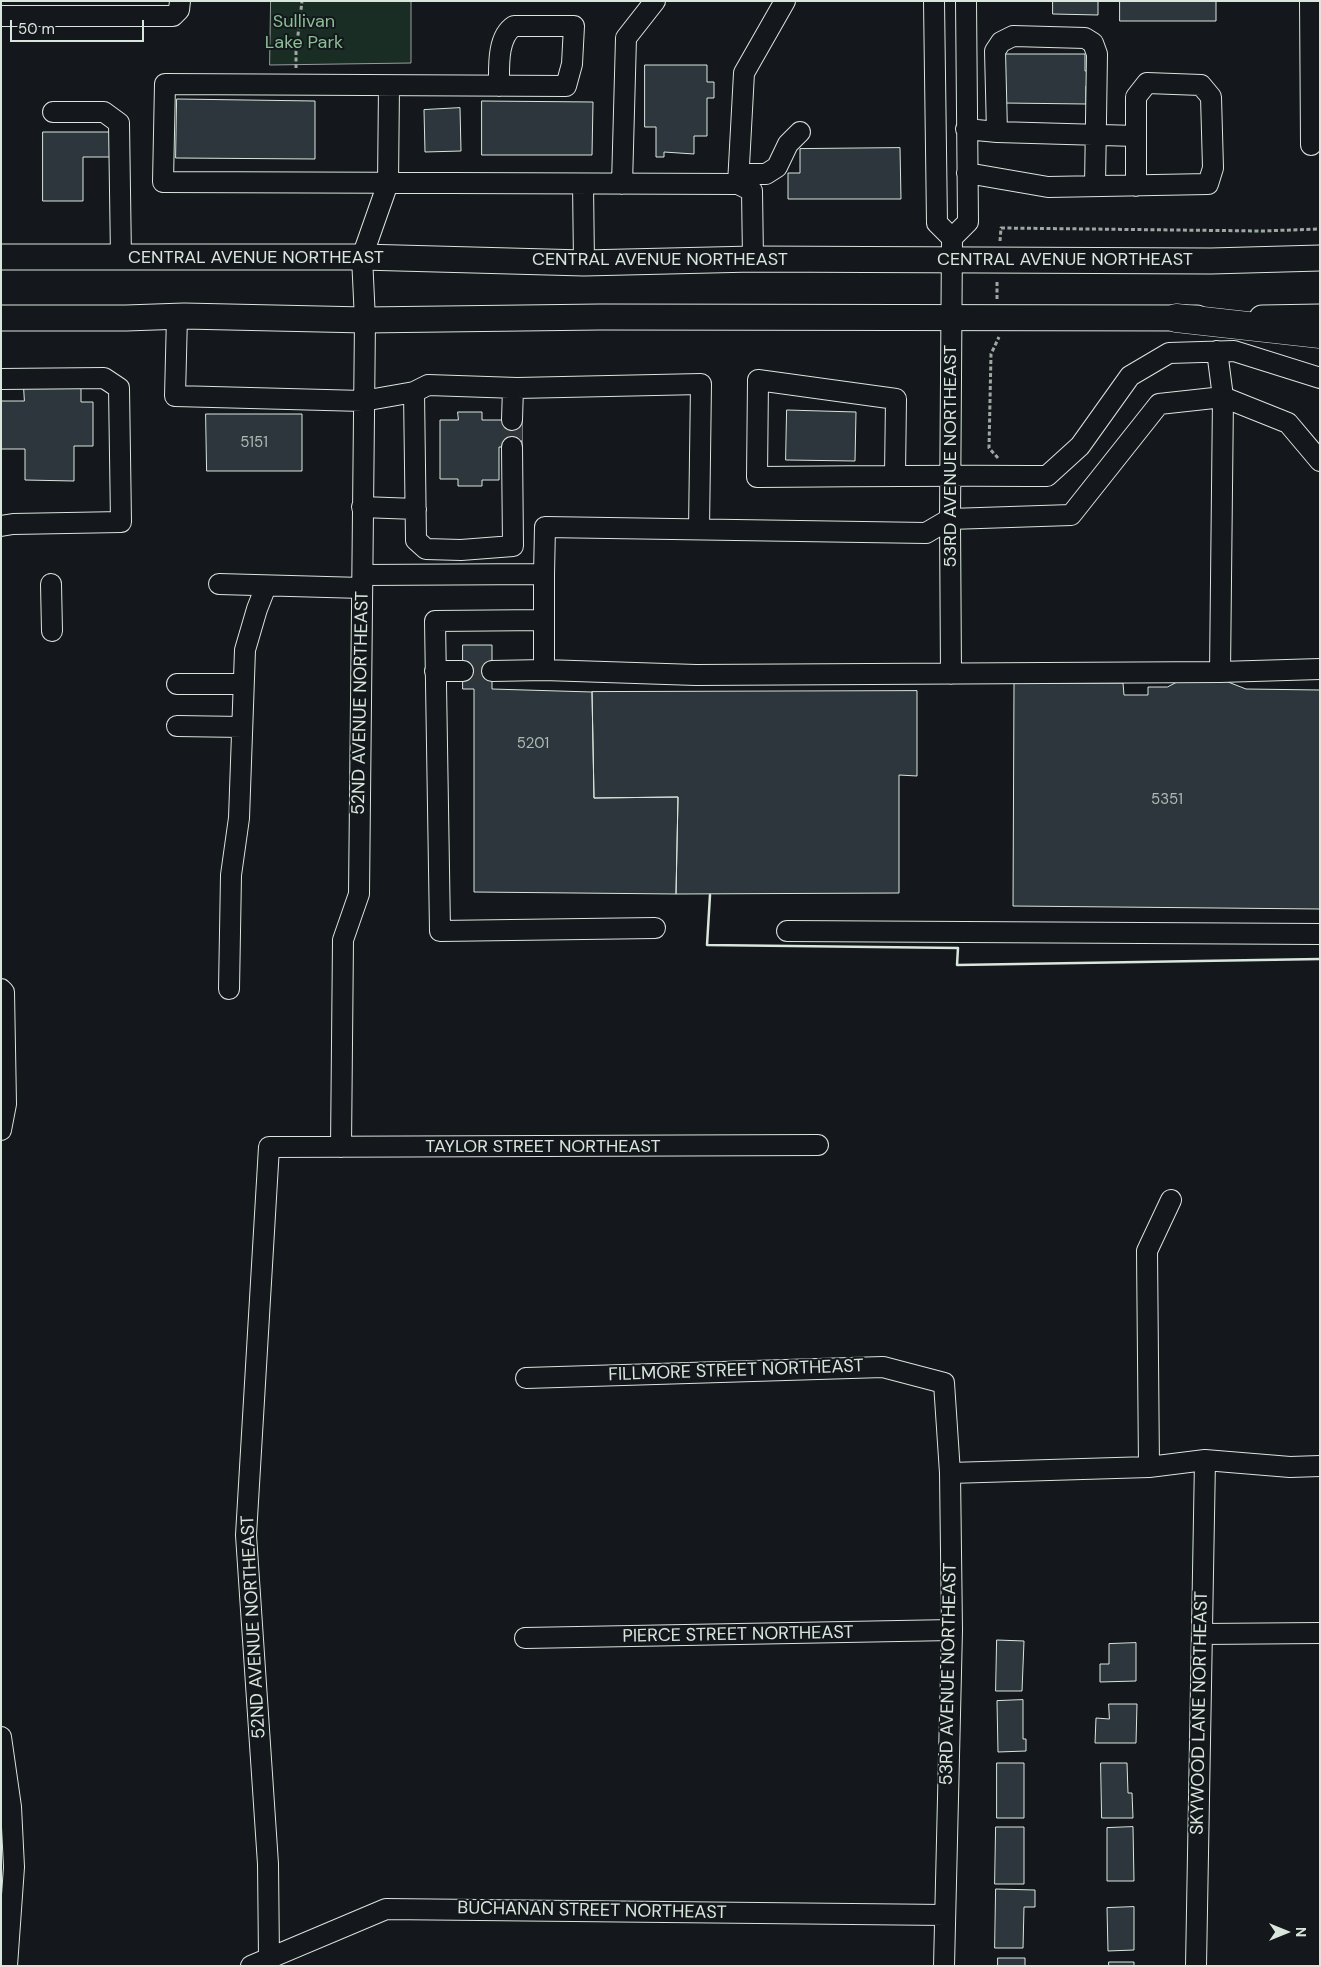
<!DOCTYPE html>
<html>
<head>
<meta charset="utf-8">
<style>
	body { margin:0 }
	#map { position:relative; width:1321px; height:1967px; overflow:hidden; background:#14181c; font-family:"DM Sans",sans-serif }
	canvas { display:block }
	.frame { position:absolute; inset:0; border:2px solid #d8e6dc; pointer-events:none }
	.north { position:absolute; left:1261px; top:1907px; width:50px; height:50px; -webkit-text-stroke:4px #14181c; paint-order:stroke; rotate:90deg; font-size:14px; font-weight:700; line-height:20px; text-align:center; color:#d8e6dc }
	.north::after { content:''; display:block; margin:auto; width:18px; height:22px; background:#d8e6dc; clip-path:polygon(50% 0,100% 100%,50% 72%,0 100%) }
	.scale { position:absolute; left:10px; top:20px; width:134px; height:22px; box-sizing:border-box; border:2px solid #d8e6dc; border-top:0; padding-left:6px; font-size:15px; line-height:18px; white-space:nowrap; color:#d8e6dc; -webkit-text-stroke:4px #14181c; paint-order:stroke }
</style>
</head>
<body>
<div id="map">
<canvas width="1321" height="1967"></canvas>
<div class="frame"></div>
<div class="north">N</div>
<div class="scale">50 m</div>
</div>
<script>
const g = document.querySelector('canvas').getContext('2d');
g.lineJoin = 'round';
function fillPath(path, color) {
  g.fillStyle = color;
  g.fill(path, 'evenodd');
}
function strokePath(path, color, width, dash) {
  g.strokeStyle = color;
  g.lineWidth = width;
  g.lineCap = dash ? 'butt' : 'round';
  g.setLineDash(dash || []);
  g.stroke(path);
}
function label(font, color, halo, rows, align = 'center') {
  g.font = font + ' "DM Sans",sans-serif';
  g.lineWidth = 4;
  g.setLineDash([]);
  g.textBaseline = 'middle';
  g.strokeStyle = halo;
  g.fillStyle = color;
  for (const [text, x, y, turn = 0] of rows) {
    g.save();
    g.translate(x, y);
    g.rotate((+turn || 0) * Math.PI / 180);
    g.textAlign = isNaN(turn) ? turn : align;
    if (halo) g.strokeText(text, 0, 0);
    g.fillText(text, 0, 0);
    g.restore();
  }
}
const green = new Path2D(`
	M271,1H411V63L270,65Z`);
fillPath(green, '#1a2d24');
strokePath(green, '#939e99', 1);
const building = new Path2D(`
	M1053,1H1098V15L1053,14Z
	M1120,1H1216V21H1120Z
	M1004,54H1085V71H1092V86H1086V104L1003,103Z
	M645,65H707V82H714V98H707V136H694V154L664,152V157H656V127H645Z
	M177,99L315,101V159L176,158Z
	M482,101L593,102L592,155H482Z
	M460,108L461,151L425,152L424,110Z
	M43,132H111L112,157H83V201H43Z
	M900,148L901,199H788V173H800V149Z
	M24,388H81V402H93V446H74V481L25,480V449H1V401H24Z
	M787,410L856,412L855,461L786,460Z
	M458,412H482V420H522V447H499V480H482V486H458V479H440V420H458Z
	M206,414H302V471H207Z
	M463,645H492V689L592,692L594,798L678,797L676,894L474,892V689H463Z
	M1185,678L1223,680L1246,689L1320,690V909L1013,906L1014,683H1123L1124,695H1148V687H1167Z
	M917,691V776L899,775V893L676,894L678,797L594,798L592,692Z
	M997,1640L1024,1641L1022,1691H996Z
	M1136,1643V1681L1100,1682V1664H1109V1644Z
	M1023,1700V1739H1026V1751L998,1752L997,1701Z
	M1109,1704H1137L1136,1743H1095L1096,1718L1109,1719Z
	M997,1763H1024V1818H997Z
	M1101,1763H1127L1128,1793H1132L1133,1818H1102Z
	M996,1827H1024V1884H995Z
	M1133,1827L1134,1881H1107V1828Z
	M996,1889L1035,1890V1907H1024L1023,1948H995Z
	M1134,1907V1950L1108,1951L1107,1908Z
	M998,1958H1025V1966H998Z
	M1109,1962H1134V1966H1109Z`);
fillPath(building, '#2c363c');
strokePath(building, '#d8e6dc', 1);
strokePath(new Path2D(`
	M512,420V447
	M463,671H492`), '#313739', 20, [20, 10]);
const minor = new Path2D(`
	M934,1L937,223L952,238L950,519L951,674
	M1310,1L1311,145
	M1,16H173L179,10L180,1
	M499,86C499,67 497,37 514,26H574L572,64L566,86C432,86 298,85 165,84L163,182L738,184L744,73L785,1
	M53,112H104L119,123L121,258
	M966,129L997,132L1136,136
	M997,132L995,51L1001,42L1013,36L1085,38L1093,43L1097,54L1095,186
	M967,173L1048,187L1208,184L1213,168L1211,97L1201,85L1147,83L1136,97V186
	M739,174H766L777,167L788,144L800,132
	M583,184L584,263
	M622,184L626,38L655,1
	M738,184L752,191L753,259
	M952,238L968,222L966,1
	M177,316L175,396L363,401L414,392L428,385L517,388L701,384L699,529
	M1217,351L1223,397L1220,672L1320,669
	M1,379L104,378L119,388L121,522L13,524L1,526
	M414,392L416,540L426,549L461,550L513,546L512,447
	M512,420L513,388
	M895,475L896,399L758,380L757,477C854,476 950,475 1047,476L1080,446L1130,376L1169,353L1234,351L1320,378
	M362,507L416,509
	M544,574L545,527L926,533L950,519L1071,515L1159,404L1223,397L1288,423L1320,461
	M363,575L544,574V670
	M51,584L52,631
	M219,584L362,588
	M544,620L435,621L440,931L655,928
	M435,671H463
	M492,671L544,670L696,675L1220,672
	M177,684H243
	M177,726L242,727
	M787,931L1320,934
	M1,989L4,992L6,1104L1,1130
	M229,989L231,875L239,818L245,650L257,609L266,586
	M341,1147L343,940L359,894L365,320L362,257L388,183L389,86
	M526,1378L883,1367L944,1383L950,1473L952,1630L944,1966
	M1149,1467L1147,1251L1171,1200
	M950,1473L1149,1467L1205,1460L1290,1467L1320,1466
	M1202,1634L1320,1633
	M525,1638L952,1630
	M1,1737L11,1807L14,1867L7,1966
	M269,1958L268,1864L246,1535L269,1147L818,1145
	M251,1966L386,1909L945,1915
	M1196,1966L1205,1460`);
const major = new Path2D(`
	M1,257H362L584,263L753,259L1211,261L1320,258
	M1,318H126L184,316L365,320L600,317L1197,318
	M1262,318L1320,317`);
const highway = new Path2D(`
	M1176,318L1320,334`);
strokePath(minor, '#d8e6dc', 22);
strokePath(major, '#d8e6dc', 27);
strokePath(highway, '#d8e6dc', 29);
strokePath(new Path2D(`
	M296,68V52L302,1
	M1000,241L1001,228L1262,231L1320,229
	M997,299V280
	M998,458L989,448L991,354L999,337`), '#9da8a2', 3, [4, 2.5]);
strokePath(minor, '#14181c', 20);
strokePath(major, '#14181c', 25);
strokePath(highway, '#14181c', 28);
strokePath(new Path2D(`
	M710,895L707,945L958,948L957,965L1320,959`), '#d8e6dc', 2.5);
label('15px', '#adbab4', null, [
	["5151",254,443],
	["5201",533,744],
	["5351",1167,800]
]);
label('18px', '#8ac095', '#14181c', [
	["Sullivan",304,22],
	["Lake Park",304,43]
]);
label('18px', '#d8e6dc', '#14181c', [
	["CENTRAL AVENUE NORTHEAST",256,258],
	["CENTRAL AVENUE NORTHEAST",660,260],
	["CENTRAL AVENUE NORTHEAST",1065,260],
	["53RD AVENUE NORTHEAST",951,456,-90],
	["52ND AVENUE NORTHEAST",361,703,-89],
	["TAYLOR STREET NORTHEAST",543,1147],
	["FILLMORE STREET NORTHEAST",736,1371,-2],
	["52ND AVENUE NORTHEAST",254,1627,-93],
	["PIERCE STREET NORTHEAST",738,1635,-1],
	["53RD AVENUE NORTHEAST",949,1674,-89],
	["SKYWOOD LANE NORTHEAST",1200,1713,-89],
	["BUCHANAN STREET NORTHEAST",592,1911,1]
]);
</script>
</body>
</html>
